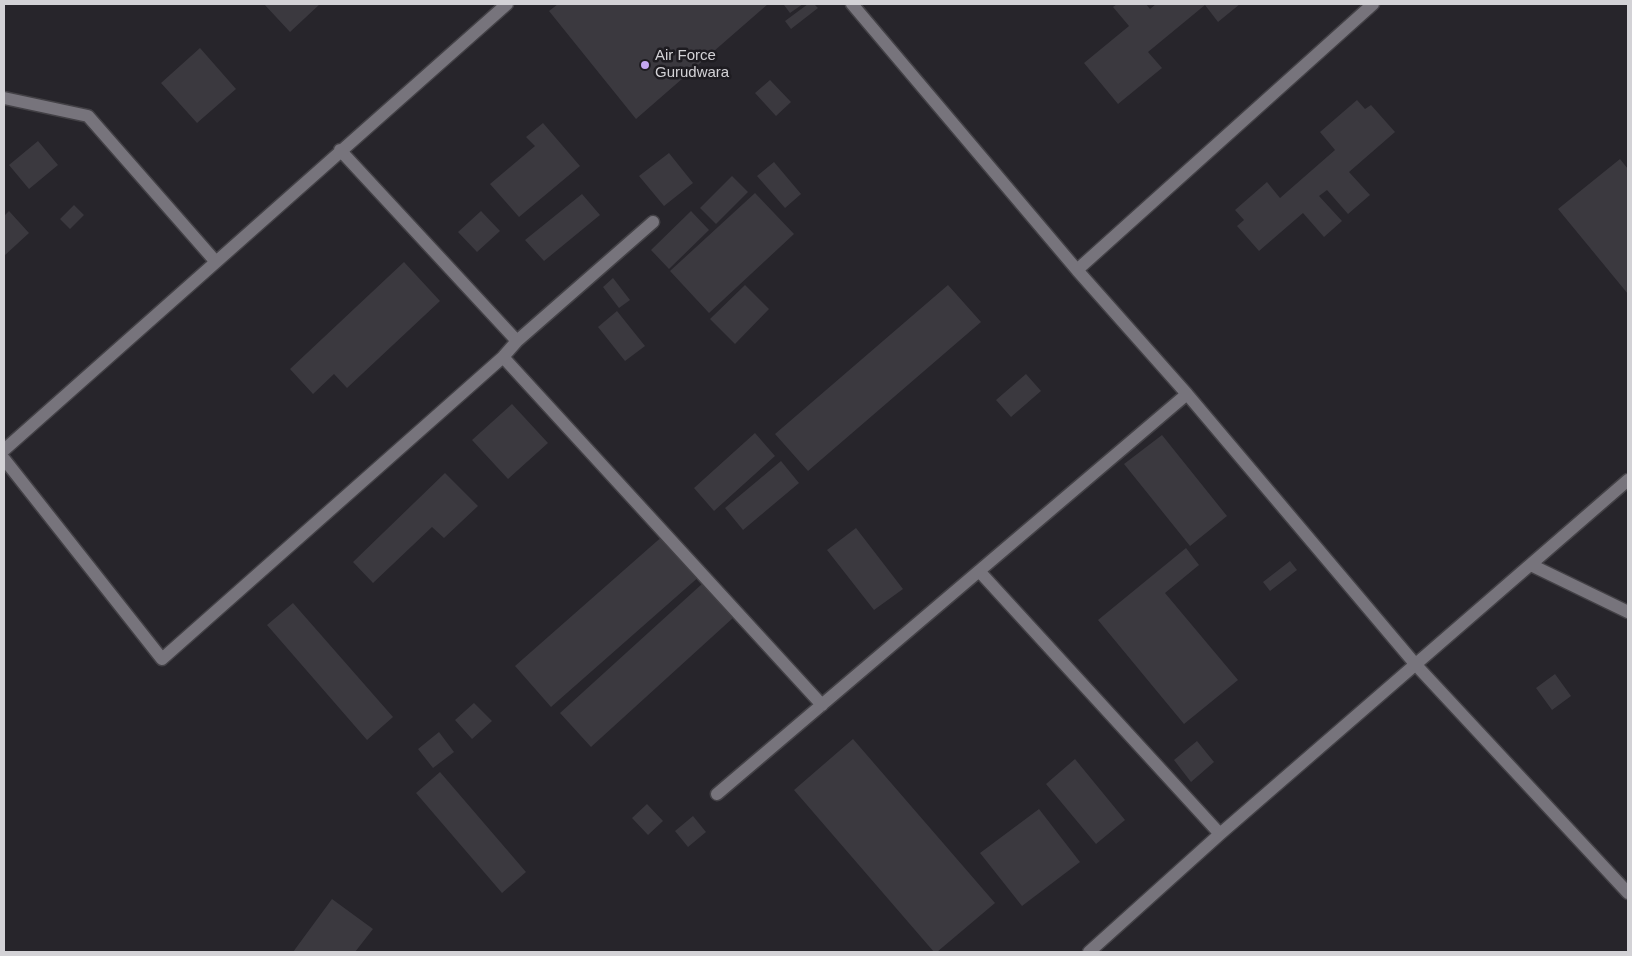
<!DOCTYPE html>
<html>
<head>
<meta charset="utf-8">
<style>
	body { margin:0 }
	#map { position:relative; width:1632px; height:956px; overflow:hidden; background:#27252b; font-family:Helvetica,sans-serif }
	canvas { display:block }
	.frame { position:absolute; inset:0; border:5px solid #d3d2d6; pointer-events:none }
</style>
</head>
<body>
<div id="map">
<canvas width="1632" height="956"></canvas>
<div class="frame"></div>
</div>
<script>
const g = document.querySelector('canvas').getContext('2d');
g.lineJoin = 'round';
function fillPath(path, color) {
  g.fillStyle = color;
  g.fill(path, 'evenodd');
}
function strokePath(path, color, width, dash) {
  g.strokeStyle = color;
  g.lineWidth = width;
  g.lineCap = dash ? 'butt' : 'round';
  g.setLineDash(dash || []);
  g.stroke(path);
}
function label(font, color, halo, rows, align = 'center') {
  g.font = font + ' Helvetica,sans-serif';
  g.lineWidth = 5;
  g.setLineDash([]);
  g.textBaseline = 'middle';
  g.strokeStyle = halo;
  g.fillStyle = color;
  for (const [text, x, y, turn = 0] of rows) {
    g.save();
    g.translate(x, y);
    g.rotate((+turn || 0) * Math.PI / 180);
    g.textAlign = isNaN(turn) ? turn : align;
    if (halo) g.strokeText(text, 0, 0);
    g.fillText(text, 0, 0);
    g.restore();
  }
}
fillPath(new Path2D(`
	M264,4H320L290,32Z
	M558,4H768L636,119L549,11Z
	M786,4H803L790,13L784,5Z
	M808,4H814L818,8L791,29L785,21Z
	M1117,4H1146L1150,9L1156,4H1240L1218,22L1205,5L1148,52L1162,68L1118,104L1084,63L1129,26L1113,7Z
	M200,48L236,89L197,123L161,83Z
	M770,80L791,102L776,116L755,93Z
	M1357,100L1365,109L1371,105L1395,132L1349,172L1370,195L1348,214L1327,190L1319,196L1342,221L1324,237L1303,213L1259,251L1237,226L1244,220L1235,210L1267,182L1280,198L1335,150L1320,132Z
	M543,123L580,166L519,217L490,184L535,146L526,137Z
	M38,141L58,165L29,189L9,165Z
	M669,153L693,183L664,206L639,176Z
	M1620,159L1628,169V294L1558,209Z
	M774,162L801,194L785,208L757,176Z
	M732,176L748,192L716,224L700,208Z
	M755,193L794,234L709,313L670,271Z
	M582,194L600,215L544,261L525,240Z
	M74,205L84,215L70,229L60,219Z
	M9,211L29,233L4,256V216Z
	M481,211L500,231L477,252L458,232Z
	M691,211L709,230L669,269L651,250Z
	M404,262L440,301L347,388L334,374L313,394L290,369Z
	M613,278L630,300L619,308L603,287Z
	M745,285L769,309L735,344L710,319Z
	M948,285L981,322L808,471L775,434Z
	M617,311L645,346L625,361L598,327Z
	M1026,374L1041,391L1011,417L996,400Z
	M512,404L548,443L508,479L472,440Z
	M755,433L775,456L714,511L694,488Z
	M1162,435L1227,516L1190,546L1124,464Z
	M781,461L799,483L743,530L725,508Z
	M445,473L478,506L444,538L432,527L373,583L353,562Z
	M856,528L903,589L874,610L827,550Z
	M665,534L701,575L551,707L515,666Z
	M1186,548L1199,565L1165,593L1238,680L1184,724L1098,620Z
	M1290,561L1297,570L1270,591L1263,582Z
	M703,583L734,617L591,747L560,713Z
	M293,603L393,717L367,740L267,625Z
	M1555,674L1571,696L1552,710L1536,688Z
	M474,703L492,721L472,739L455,720Z
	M439,732L454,752L433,768L418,749Z
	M853,739L995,903L937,952H934L794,790Z
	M1197,741L1214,762L1191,782L1174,760Z
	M1075,759L1125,820L1096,844L1046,784Z
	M440,772L526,872L502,893L416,793Z
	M647,804L663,821L648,835L632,818Z
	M1039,809L1080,862L1022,906L980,853Z
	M693,816L706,832L688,847L675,831Z
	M332,899L373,929L355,952H293Z`), '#3b393f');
const street = new Path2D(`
	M852,4L1077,270L1187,394L1416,665L1628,893
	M4,98L88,116L216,262
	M340,150L517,341
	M1077,270L1373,4
	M503,357L822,705
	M4,450L507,4
	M4,459L162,659L503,357L517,341L653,222
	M1531,565L1628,612
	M979,571L1220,834
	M717,794L1187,394
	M1089,952L1220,834L1628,480`);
strokePath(street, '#434146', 15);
strokePath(street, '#77747c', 12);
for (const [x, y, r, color] of [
	[645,65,5,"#c4a7f1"]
]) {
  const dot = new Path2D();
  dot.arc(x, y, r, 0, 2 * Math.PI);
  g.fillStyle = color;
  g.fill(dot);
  strokePath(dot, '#1e1c21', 2);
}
label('15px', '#d3d2d6', '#1e1c21', [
	["Air Force",655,56],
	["Gurudwara",655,73]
], 'left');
</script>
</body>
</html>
